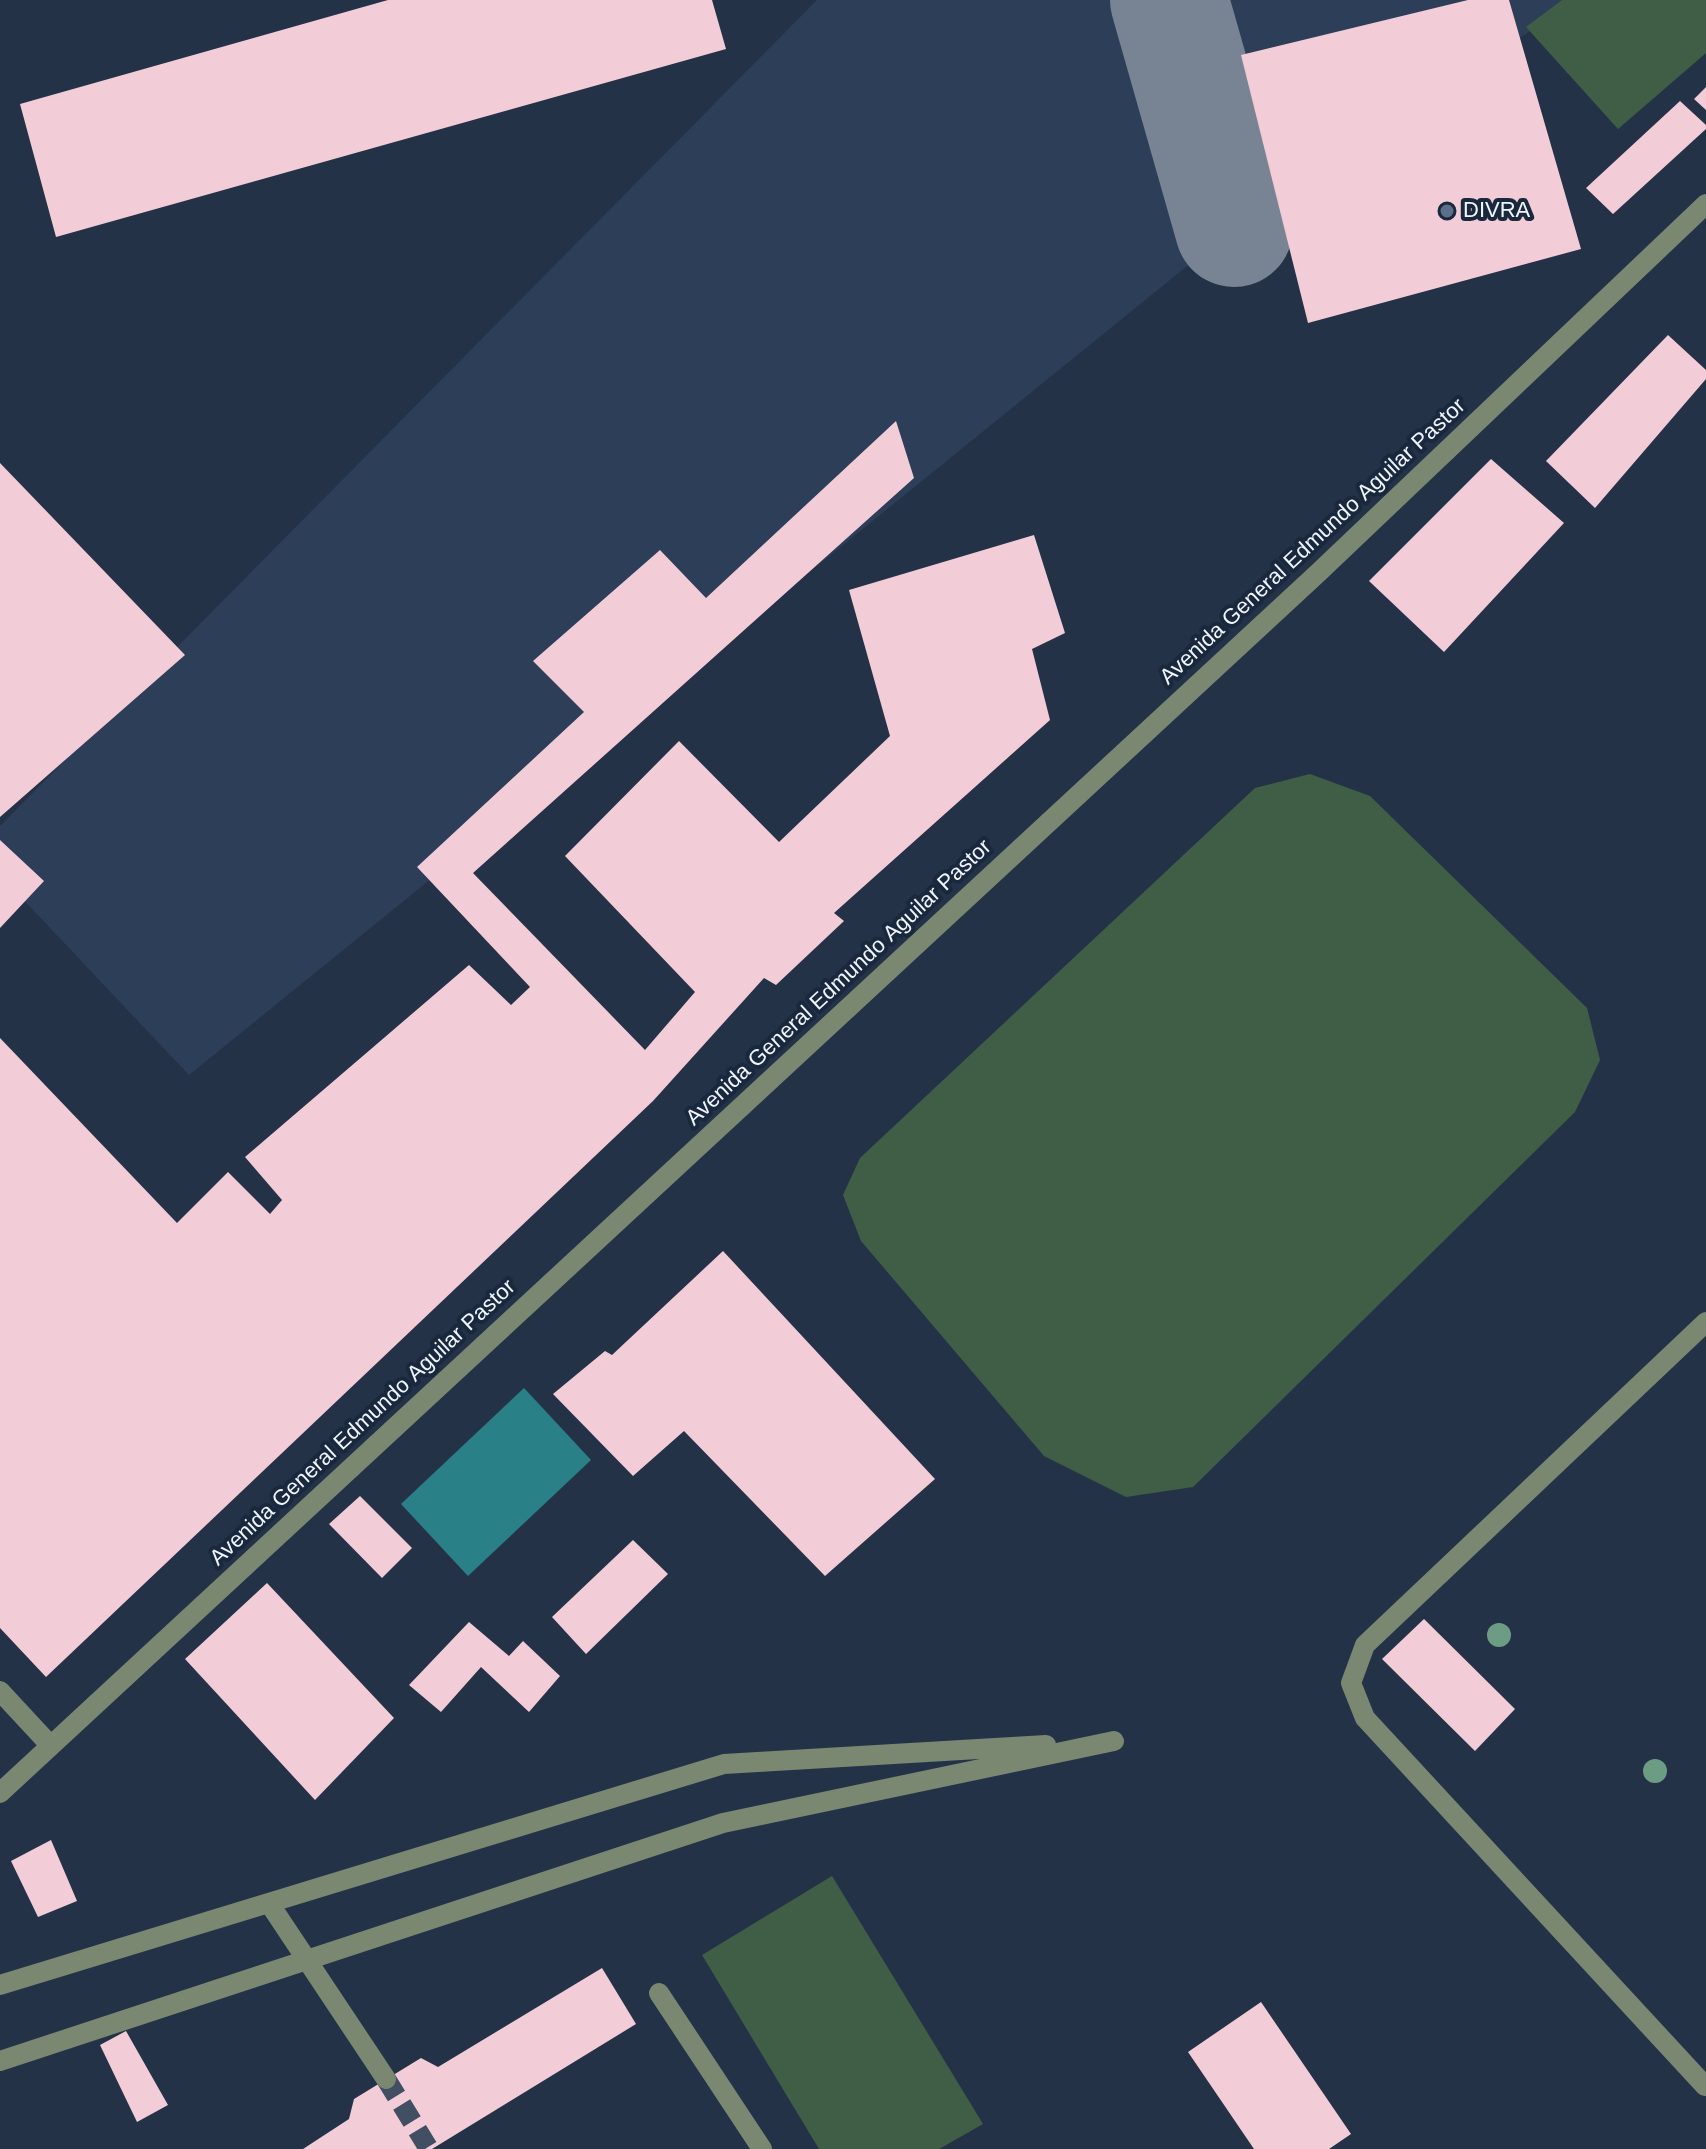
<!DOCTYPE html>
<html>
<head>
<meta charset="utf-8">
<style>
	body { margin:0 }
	canvas { display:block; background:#243248 }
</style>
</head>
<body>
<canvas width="1706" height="2149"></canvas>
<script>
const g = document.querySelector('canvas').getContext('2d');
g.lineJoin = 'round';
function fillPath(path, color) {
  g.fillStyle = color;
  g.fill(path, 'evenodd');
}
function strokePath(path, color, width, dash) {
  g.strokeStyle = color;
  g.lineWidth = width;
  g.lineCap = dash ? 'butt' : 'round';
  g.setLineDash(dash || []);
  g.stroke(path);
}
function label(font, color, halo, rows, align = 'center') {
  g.font = font + ' Arial,sans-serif';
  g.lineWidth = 8;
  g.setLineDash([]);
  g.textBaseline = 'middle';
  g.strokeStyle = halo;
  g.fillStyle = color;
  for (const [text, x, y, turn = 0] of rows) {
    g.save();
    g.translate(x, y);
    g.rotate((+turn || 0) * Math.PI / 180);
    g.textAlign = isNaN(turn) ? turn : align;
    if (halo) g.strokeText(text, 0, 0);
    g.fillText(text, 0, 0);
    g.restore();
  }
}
fillPath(new Path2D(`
	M817,0H1577L1234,228L189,1075L0,875V826Z`), '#2c3e58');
fillPath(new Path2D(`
	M1562,0H1706V53L1618,129L1526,27Z
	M1310,774L1370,796L1587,1008L1600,1060L1575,1112L1193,1487L1126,1497L1044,1456L861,1241L843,1195L860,1158L1255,788Z
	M832,1876L983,2124L939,2149H819L702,1955Z`), '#405d46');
fillPath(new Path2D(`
	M524,1388L591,1460L468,1576L401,1504Z`), '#2a8087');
strokePath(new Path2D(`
	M1169,0L1234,228`), '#788394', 118);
fillPath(new Path2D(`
	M388,0H712L726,49L56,237L20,104Z
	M1468,0H1509L1581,249L1308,323L1241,55Z
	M1706,87V110L1694,99Z
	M1680,101L1706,125V129L1613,214L1586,188Z
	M1668,335L1706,370V379L1595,508L1546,461Z
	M896,421L914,478L473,873L645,1050L695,992L565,856L679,741L779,842L890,736L849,590L1034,535L1065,633L1032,649L1050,720L834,913L844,921L776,985L764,978L653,1101L46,1677L0,1628V1038L177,1223L228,1172L270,1214L282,1200L245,1157L469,965L511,1005L530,987L417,867L584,712L533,661L660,550L706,598Z
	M1491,459L1564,523L1444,652L1369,581Z
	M0,463L185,655L0,817Z
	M0,840L44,881L0,928Z
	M723,1251L935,1479L825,1576L684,1431L633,1476L553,1394L605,1351L612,1355Z
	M360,1496L412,1548L382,1578L329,1524Z
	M633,1540L668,1574L586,1654L552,1617Z
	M267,1583L394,1718L315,1800L185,1659Z
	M1424,1619L1515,1709L1475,1751L1382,1659Z
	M469,1622L509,1656L523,1641L560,1676L529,1712L481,1667L441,1712L409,1685Z
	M51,1840L77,1901L38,1917L11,1861Z
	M602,1968L636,2024L432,2149H303L349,2119L354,2099L421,2058L438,2067Z
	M1261,2002L1351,2134L1329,2149H1254L1188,2052Z
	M126,2031L168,2105L137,2122L100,2045Z`), '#f2cdd8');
strokePath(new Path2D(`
	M386,2079L429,2149`), '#424f63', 20, [20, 10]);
strokePath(new Path2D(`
	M0,1691L51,1746
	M0,1793L1318,573L1706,204
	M269,1903L386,2079
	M0,1985L724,1764L1046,1745
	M659,1993L762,2149
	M0,2061L723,1823L1114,1741
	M1705,2086L1365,1718L1351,1683L1365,1645L1706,1322`), '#7a8771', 20);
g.fillStyle = '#6d9c85';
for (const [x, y] of [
	[1499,1635],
	[1655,1771]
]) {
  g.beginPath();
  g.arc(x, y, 12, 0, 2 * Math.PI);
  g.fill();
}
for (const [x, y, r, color] of [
	[1447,211,8,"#5c6f8a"]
]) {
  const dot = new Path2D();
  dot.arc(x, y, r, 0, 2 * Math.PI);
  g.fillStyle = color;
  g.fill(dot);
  strokePath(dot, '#1a283d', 3);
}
label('22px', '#eff5fe', '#1a283d', [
	["DIVRA",1463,211]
], 'left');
label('22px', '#eff5fe', '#1a283d', [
	["Avenida General Edmundo Aguilar Pastor",1313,542,-43],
	["Avenida General Edmundo Aguilar Pastor",839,983,-43],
	["Avenida General Edmundo Aguilar Pastor",363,1423,-43]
]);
</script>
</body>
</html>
